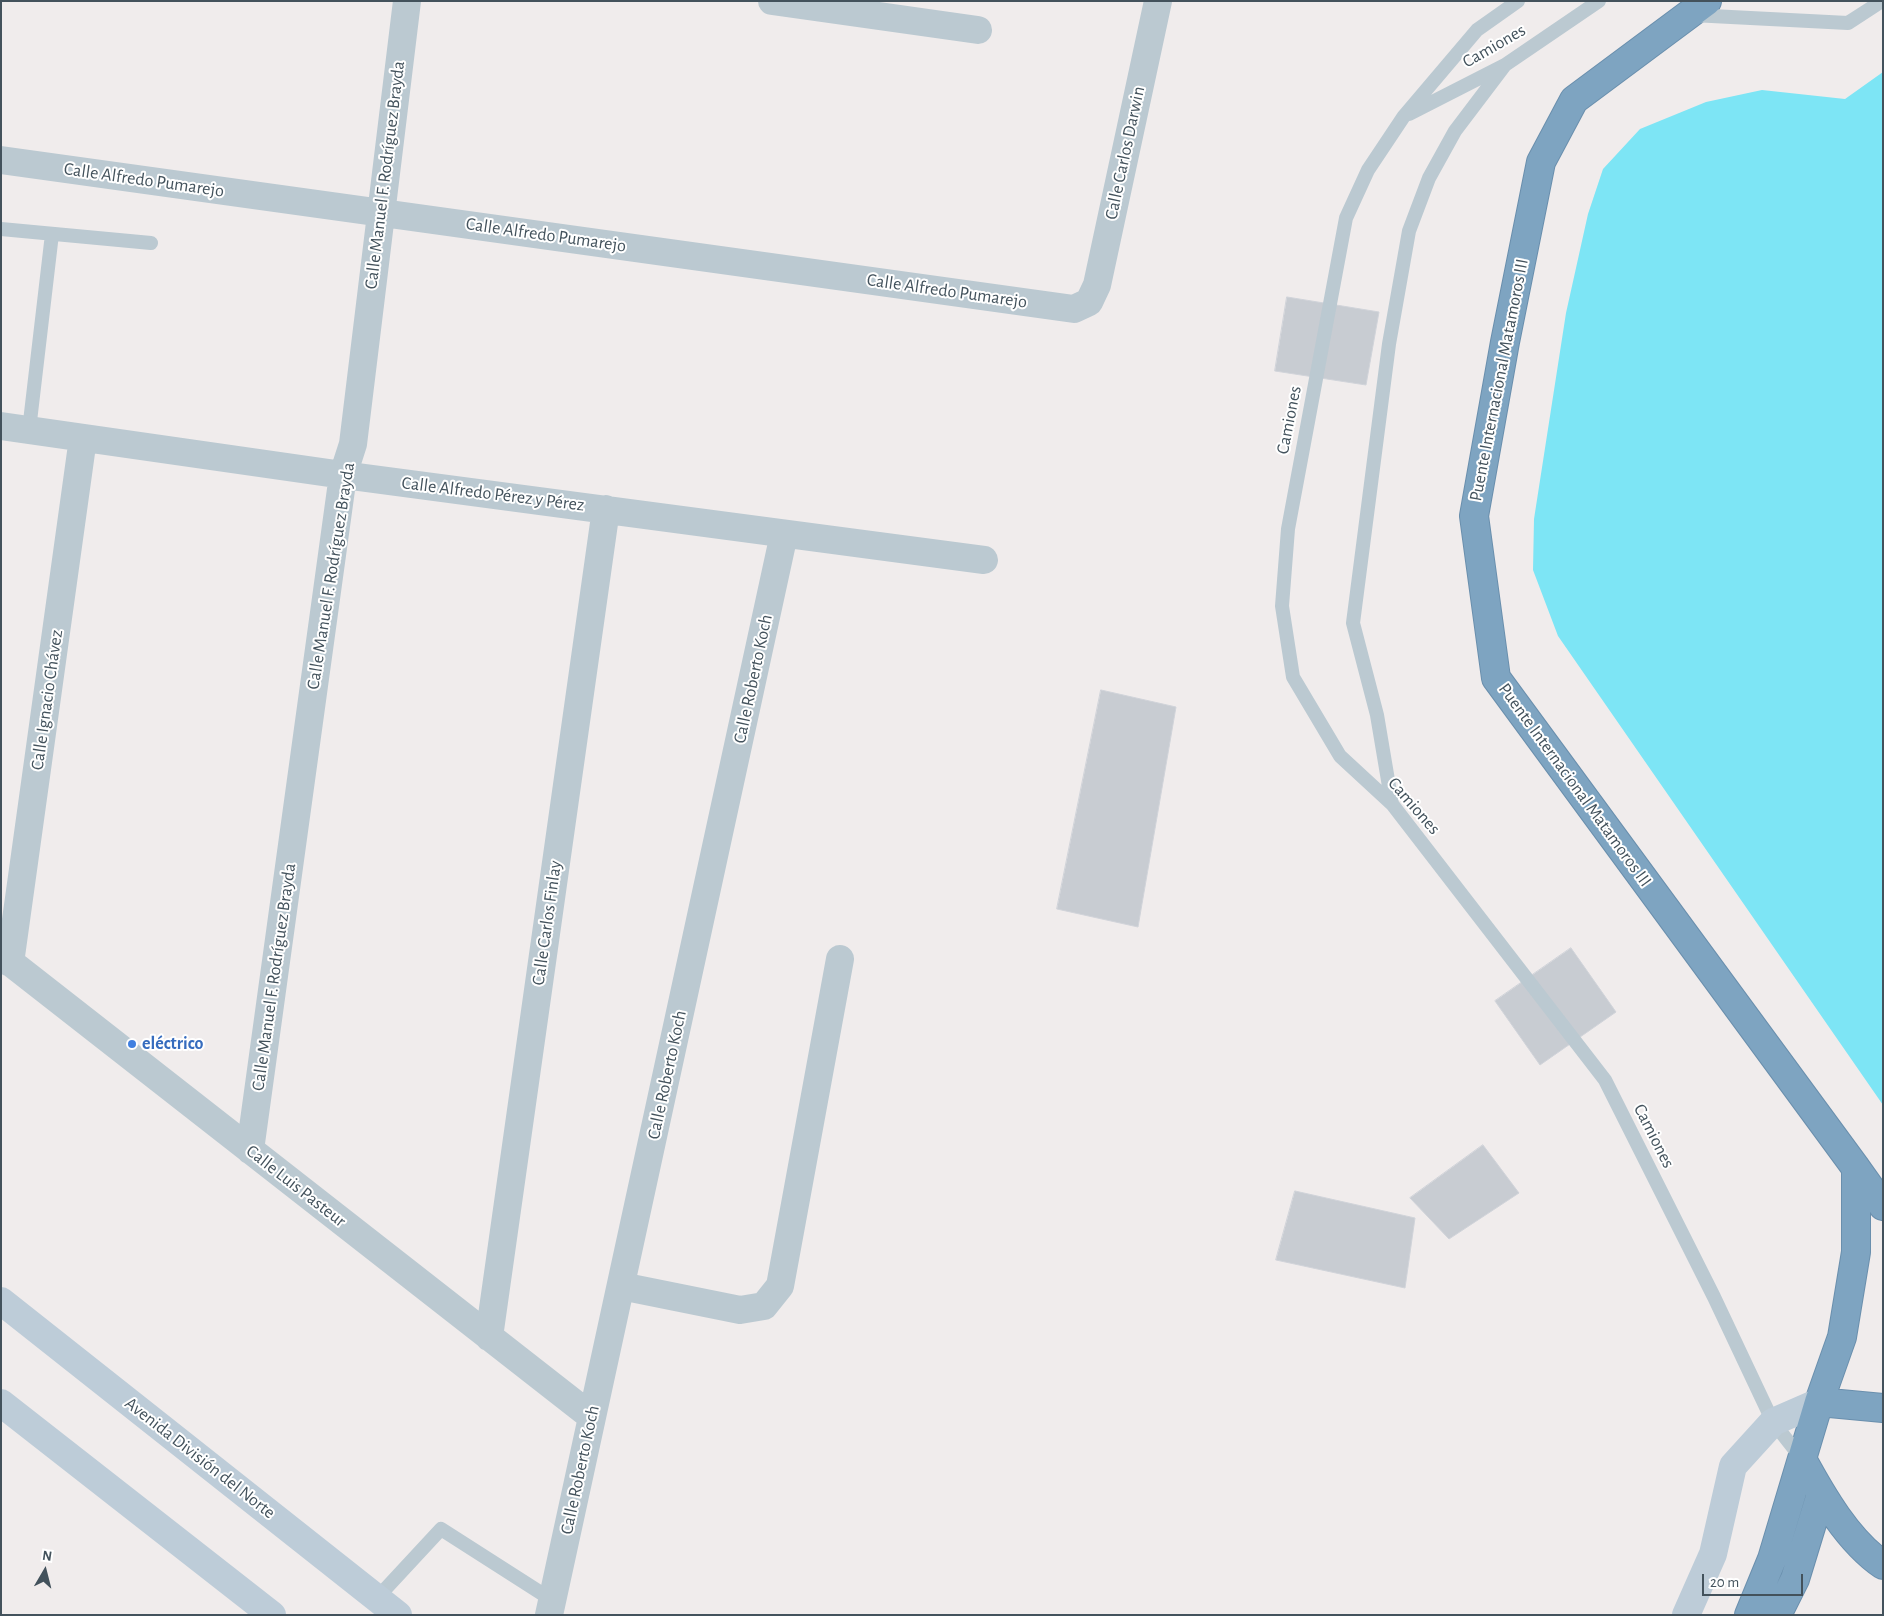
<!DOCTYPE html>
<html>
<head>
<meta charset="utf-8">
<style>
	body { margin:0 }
	#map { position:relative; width:1884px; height:1616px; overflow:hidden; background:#f0ecec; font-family:"Alegreya Sans",sans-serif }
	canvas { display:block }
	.frame { position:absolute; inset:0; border:2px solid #43525c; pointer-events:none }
	.north { position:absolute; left:20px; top:1546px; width:50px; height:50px; -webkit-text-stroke:4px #fff; paint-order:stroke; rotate:8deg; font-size:14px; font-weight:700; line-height:20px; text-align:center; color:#43525c }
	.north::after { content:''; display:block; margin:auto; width:18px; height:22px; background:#43525c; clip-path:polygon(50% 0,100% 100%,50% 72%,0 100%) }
	.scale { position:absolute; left:1702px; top:1574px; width:101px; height:22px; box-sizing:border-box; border:2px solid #43525c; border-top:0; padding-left:6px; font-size:15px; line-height:18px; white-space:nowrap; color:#43525c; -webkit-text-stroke:4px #fff; paint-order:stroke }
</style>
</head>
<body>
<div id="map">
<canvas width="1884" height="1616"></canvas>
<div class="frame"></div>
<div class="north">N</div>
<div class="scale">20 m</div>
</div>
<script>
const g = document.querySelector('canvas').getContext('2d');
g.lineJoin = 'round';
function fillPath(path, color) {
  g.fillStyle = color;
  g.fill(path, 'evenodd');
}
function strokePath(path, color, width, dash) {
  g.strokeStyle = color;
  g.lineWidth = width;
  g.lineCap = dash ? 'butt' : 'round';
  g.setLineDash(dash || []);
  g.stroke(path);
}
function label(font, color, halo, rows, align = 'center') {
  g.font = font + ' "Alegreya Sans",sans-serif';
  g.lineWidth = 4;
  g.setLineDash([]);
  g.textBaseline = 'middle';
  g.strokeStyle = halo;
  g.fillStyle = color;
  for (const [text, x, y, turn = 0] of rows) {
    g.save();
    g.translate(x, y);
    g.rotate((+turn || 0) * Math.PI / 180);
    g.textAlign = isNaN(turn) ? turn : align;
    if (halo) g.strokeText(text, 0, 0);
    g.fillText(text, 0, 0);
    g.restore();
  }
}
fillPath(new Path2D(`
	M1883,72V1105L1558,636L1533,570L1534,519L1566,313L1588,214L1603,169L1640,129L1706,102L1762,90L1845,99Z`), '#7de5f5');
const building = new Path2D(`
	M1287,297L1379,312L1366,385L1275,371Z
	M1101,690L1176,707L1138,927L1057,909Z
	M1571,948L1616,1012L1540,1065L1495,1001Z
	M1483,1145L1519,1193L1449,1239L1410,1198Z
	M1295,1191L1415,1218L1405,1288L1276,1260Z`);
fillPath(building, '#c8ccd2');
strokePath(building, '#d0d3d9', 1);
const highway = new Path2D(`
	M1707,1L1574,100L1541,162L1505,342L1474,516L1496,678L1856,1168V1252L1842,1337L1819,1402L1772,1559L1749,1615
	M1856,1168L1883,1206
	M1819,1402L1883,1408
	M1802,1459C1822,1496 1848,1541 1883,1565
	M1777,1615L1795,1579L1821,1494`);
strokePath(highway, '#6a8fad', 30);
strokePath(new Path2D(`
	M1518,1L1477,30L1404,116L1368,170L1346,218L1288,529L1282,606L1293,677L1340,756L1392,804L1605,1080L1714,1297L1773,1422L1802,1459
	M1692,15L1848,23L1882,1
	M1409,114L1505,65L1599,1
	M1,229L151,243
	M29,430L52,234
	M1392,804L1377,715L1353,623L1389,344L1409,231L1429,178L1455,131L1505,65
	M377,1598L441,1529L552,1600`), '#bbc9d1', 14);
strokePath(new Path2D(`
	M772,1L978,30
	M1,160L1074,309L1089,302L1097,285L1158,1
	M1,426L343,475L984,560
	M1,955L592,1417
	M10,963L83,438
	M250,1150L343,475L353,444L407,1
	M621,1286L740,1310L764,1306L780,1286L840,959
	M489,1337L606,509
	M549,1615L784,534`), '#bbc9d1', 28);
strokePath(new Path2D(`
	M1,1301L398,1615
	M1,1403L272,1615
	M1686,1615L1713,1554L1733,1466L1773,1422L1819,1402`), '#bdccd8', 28);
strokePath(highway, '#7ea4c1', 28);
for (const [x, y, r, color] of [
	[132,1044,5,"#3f7fe0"]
]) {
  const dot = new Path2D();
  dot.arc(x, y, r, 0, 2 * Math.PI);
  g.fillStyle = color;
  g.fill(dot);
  strokePath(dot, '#fff', 2);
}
label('18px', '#43525c', '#fff', [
	["Camiones",1494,46,-30],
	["Calle Carlos Darwin",1125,153,-78],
	["Calle Manuel F. Rodríguez Brayda",385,175,-83],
	["Calle Alfredo Pumarejo",144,180,8],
	["Calle Alfredo Pumarejo",546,235,8],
	["Calle Alfredo Pumarejo",947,291,8],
	["Puente Internacional Matamoros III",1499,380,-79],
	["Camiones",1289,420,-79],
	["Calle Alfredo Pérez y Pérez",493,494,7],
	["Calle Manuel F. Rodríguez Brayda",331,576,-81],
	["Calle Roberto Koch",753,679,-78],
	["Calle Ignacio Chávez",47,700,-82],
	["Puente Internacional Matamoros III",1575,785,54],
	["Camiones",1414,806,49],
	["Calle Carlos Finlay",547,923,-82],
	["Calle Manuel F. Rodríguez Brayda",274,977,-82],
	["Calle Roberto Koch",667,1075,-78],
	["Camiones",1654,1136,63],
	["Calle Luis Pasteur",296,1186,38],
	["Avenida División del Norte",200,1458,38],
	["Calle Roberto Koch",580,1470,-78]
]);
label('bold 18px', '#366cbe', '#fff', [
	["eléctrico",142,1044]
], 'left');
</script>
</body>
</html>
